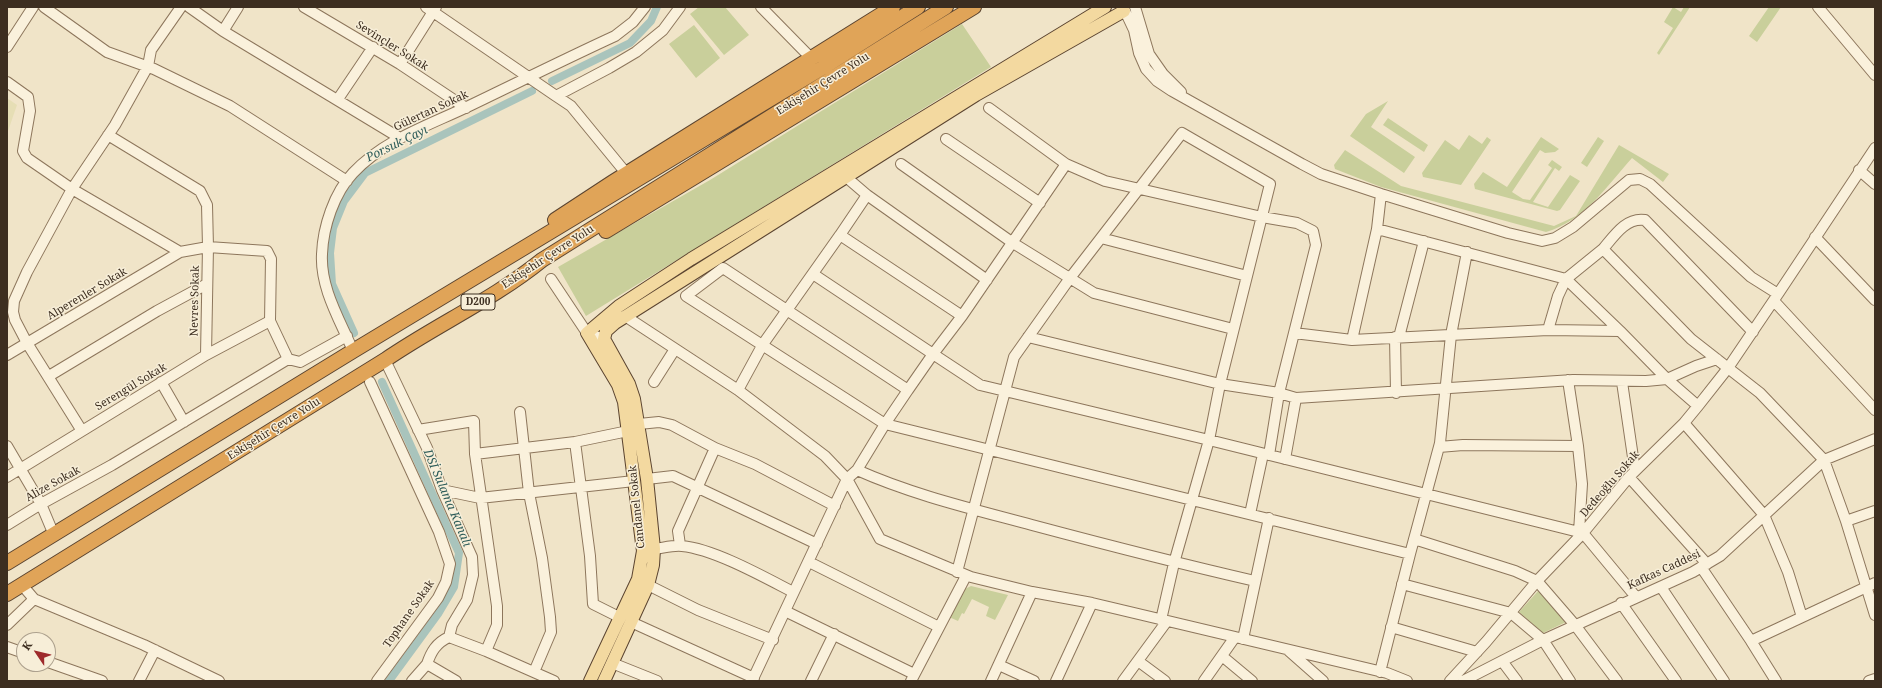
<!DOCTYPE html>
<html>
<head>
<meta charset="utf-8">
<style>
	body { margin:0 }
	#map { position:relative; width:1882px; height:688px; overflow:hidden; background:#f0e4c8; font-family:"Noto Serif",serif }
	canvas { display:block }
	.frame { position:absolute; inset:0; border:8px solid #3d2e20; pointer-events:none }
	.north { position:absolute; left:16px; top:632px; width:40px; height:40px; box-sizing:border-box; background:#f7eed8; border:1px solid #ada18e; border-radius:50%; rotate:305deg; font-size:11px; font-weight:700; line-height:16px; text-align:center; color:#3d2e20 }
	.north::after { content:''; display:block; margin:auto; width:14px; height:18px; background:#9e2a2b; clip-path:polygon(50% 0,100% 100%,50% 72%,0 100%) }
</style>
</head>
<body>
<div id="map">
<canvas width="1882" height="688"></canvas>
<div class="frame"></div>
<div class="north">K</div>
</div>
<script>
const g = document.querySelector('canvas').getContext('2d');
g.lineJoin = 'round';
function fillPath(path, color) {
  g.fillStyle = color;
  g.fill(path, 'evenodd');
}
function strokePath(path, color, width, dash) {
  g.strokeStyle = color;
  g.lineWidth = width;
  g.lineCap = dash ? 'butt' : 'round';
  g.setLineDash(dash || []);
  g.stroke(path);
}
function label(font, color, halo, rows, align = 'center') {
  g.font = font + ' "Noto Serif",serif';
  g.lineWidth = 3;
  g.setLineDash([]);
  g.textBaseline = 'middle';
  g.strokeStyle = halo;
  g.fillStyle = color;
  for (const [text, x, y, turn = 0] of rows) {
    g.save();
    g.translate(x, y);
    g.rotate((+turn || 0) * Math.PI / 180);
    g.textAlign = isNaN(turn) ? turn : align;
    if (halo) g.strokeText(text, 0, 0);
    g.fillText(text, 0, 0);
    g.restore();
  }
}
fillPath(new Path2D(`
	M7,98L17,105L7,134Z`), '#e6deb5');
fillPath(new Path2D(`
	M699,7H725L749,35L724,55L690,14Z
	M1673,7L1681,12L1684,7H1690L1659,55L1657,53L1673,28L1664,22Z
	M1769,7H1781L1757,42L1749,36Z
	M962,24L991,67L586,316L558,267L710,180Z
	M694,25L720,58L696,78L669,44Z
	M1388,101L1371,127L1415,157L1404,173L1350,136L1366,114Z
	M1388,118L1428,145L1424,152L1383,125Z
	M1469,135L1482,144L1487,137L1491,140L1461,185L1423,177L1422,173L1445,140L1459,150Z
	M1541,137L1559,149L1555,152L1545,153L1540,150L1512,192L1523,199L1530,200L1552,168L1548,165L1552,160L1562,167L1559,171L1555,168L1533,202L1548,207L1570,175L1580,181L1560,210L1557,211L1475,189L1474,184L1483,172L1507,187Z
	M1598,137L1604,141L1587,167L1581,163Z
	M1619,145L1669,174L1663,182L1632,158C1607,186 1584,221 1546,232L1381,187L1335,169L1334,165L1345,150L1401,186L1554,226L1576,216Z
	M971,586L1008,595L995,620L986,616L989,607L972,599L964,614L962,613L958,621L949,617L963,590Z
	M1539,590L1566,622L1543,633L1519,612Z`), '#c9cf9b');
strokePath(new Path2D(`
	M552,81L630,43L651,21L657,7
	M354,333L332,284L330,253L333,228L344,201L365,173L532,91
	M382,382L459,553L454,587L438,614L389,681`), '#a9c4bc', 8);
const minor = new Path2D(`
	M44,7L107,52L154,69L230,106L347,181
	M189,7L223,31L400,138
	M304,7L400,64L466,108
	M426,7L556,96L609,68L636,52L663,30L680,7
	M761,7L811,58
	M1135,7L1149,54L1163,74L1181,92
	M1818,7L1875,75
	M1125,11L1134,30L1139,53L1146,69L1157,81L1172,91L1302,164L1321,174L1381,194L1508,233L1542,241L1555,238L1573,227L1629,180L1640,179L1650,184L1751,277L1778,294L1875,148
	M223,31L238,7
	M7,47L33,7
	M400,64L436,7
	M7,82L28,97L30,111L23,151L27,158L72,189L180,252L208,247L207,205L200,191L108,135
	M556,96L571,106L626,173
	M338,99L373,47
	M989,108L1066,164L1105,181L1262,217L1297,223L1313,231L1316,245L1279,393L1220,384L1028,337
	M946,139L1040,203
	M901,164L1013,243L1094,293L1233,329
	M1859,170L1875,184
	M846,177L867,195L987,280
	M1377,229L1381,194
	M840,235L867,195
	M1815,237L1875,300
	M1101,238L1247,276
	M1603,249C1614,236 1626,217 1645,220L1753,332
	M723,268L908,390L885,424L686,296Z
	M813,274L933,354L908,390
	M551,279L587,333L604,339
	M1774,301L1875,410
	M625,316L738,390L825,456L847,479L880,539L971,577L1032,592L1092,603L1387,673L1407,681
	M962,316L1066,164
	M1548,330L1558,296L1566,279L1620,331L1667,379L1696,366L1717,359
	M1294,333L1352,340L1377,229L1566,279L1603,249L1691,339L1760,393L1824,460L1846,521L1875,615
	M1395,337L1396,393
	M1399,337L1424,241
	M1352,340L1548,330L1620,331
	M353,351C340,320 320,288 322,254C323,227 334,193 353,173C384,140 427,126 467,107C517,83 565,59 615,36L633,22L645,7
	M7,355L180,252
	M206,355L208,247L267,251L271,259L270,321L288,359
	M385,360L427,448L442,490L480,498L634,481
	M49,376L157,311L207,284
	M1568,380L1578,446
	M161,382L184,422
	M370,382L439,532L450,564L446,582L438,598L377,681
	M654,382L675,349
	M1622,382L1635,471
	M738,390L763,344L840,235L962,316L933,354L980,385L1209,440L1583,533L1636,597
	M520,412L529,493L542,558L550,617L551,632L534,672
	M1684,423L1764,515L1788,572L1802,617
	M639,424L659,422L672,425L715,448L755,464L835,506
	M418,430L474,421L475,454L497,606V625L486,651
	M82,431L27,343L15,320L13,312L14,301L27,272L72,189L115,125L148,66L151,50L181,7
	M575,442L628,431
	M7,446L41,504L54,535
	M1439,447L1463,445L1578,446L1582,484L1579,532
	M475,454L575,442L590,556L593,604L621,618
	M1269,455L1279,393L1296,398L1573,380L1646,381L1667,379L1698,406
	M1285,459L1296,398
	M857,470C913,495 973,509 1032,525C1107,545 1181,564 1255,581
	M7,477L206,355L270,321
	M1629,477L1707,564
	M647,479L673,476L817,544
	M1250,514L1263,454
	M1846,521L1875,511
	M7,525L41,504L112,465L288,359L300,362L347,336
	M1414,539L1515,571L1537,581L1575,625L1617,681
	M680,545L678,531L715,448
	M654,549C663,548 673,545 682,546C714,549 764,577 793,592
	M809,562L939,627
	M1701,567L1751,641L1875,583
	M957,572L1014,357L1070,278L1182,133L1270,184L1220,384L1209,440L1174,563L1161,620
	M1402,584L1511,613L1543,640L1570,681
	M22,585L34,599L144,645L219,681
	M648,585L698,610L773,640
	M1661,587L1724,681
	M1621,603L1676,681
	M785,611L914,674
	M631,622L754,678
	M7,625L34,599
	M1391,627L1477,652
	M449,637L486,651L554,681
	M1243,639L1269,518
	M1751,641L1776,681
	M7,647L24,653
	M1289,651L1323,681
	M1222,656L1252,681
	M1138,661L1165,681
	M1502,661L1517,681
	M48,662L102,681
	M612,663L657,681
	M427,664C431,652 436,643 449,637L452,625L467,600L473,575L472,557L442,490
	M999,665L1034,681
	M1380,672L1410,554
	M139,681L155,650
	M412,681L427,664L456,681
	M752,681L847,479L857,470L885,424L1410,554L1440,443L1451,335L1467,252
	M811,681L834,634
	M911,681L966,576
	M991,681L1032,592
	M1056,681L1092,603
	M1123,681L1167,621
	M1204,681L1235,637
	M1450,681L1486,642L1537,581L1583,533L1629,477L1684,423L1698,406L1728,368L1778,294
	M1463,681L1543,640L1693,572L1720,556L1824,460L1875,439
	M1869,681L1875,679`);
const major = new Path2D(`
	M590,681L638,579L643,551L624,402L618,385L587,333L619,306L691,259L1105,7
	M604,681L648,585L653,565L654,549L647,479L634,399L629,384L604,339L606,331L615,323L976,95L1124,11`);
const highway = new Path2D(`
	M555,220L613,182L893,7
	M606,231L974,7
	M7,563L353,351L822,68L918,7
	M7,594L385,360C436,325 494,299 542,260L946,7`);
strokePath(minor, '#8d765c', 12);
strokePath(major, '#5b4430', 14);
strokePath(highway, '#5b4430', 16);
strokePath(minor, '#faf1dc', 10);
strokePath(major, '#f3d9a0', 12);
strokePath(highway, '#e0a458', 14);
for (const [x, y, w] of [
	[478,302,34]
]) {
  const box = new Path2D();
  box.roundRect(x - w / 2, y - 8, w, 16, 3);
  g.fillStyle = '#f7eed8';
  g.fill(box);
  strokePath(box, '#3d2e20', 1);
}
label('bold 10px', '#3d2e20', null, [
	["D200",478,302]
]);
label('11px', '#3d2e20', '#f7eed8', [
	["Sevinçler Sokak",392,46,32],
	["Eskişehir Çevre Yolu",823,84,-32],
	["Gülertan Sokak",431,111,-25],
	["Eskişehir Çevre Yolu",548,257,-33],
	["Alperenler Sokak",87,294,-31],
	["Nevres Sokak",195,301,-89],
	["Serengül Sokak",131,387,-31],
	["Eskişehir Çevre Yolu",274,429,-32],
	["Alize Sokak",53,484,-29],
	["Dedeoğlu Sokak",1610,484,-49],
	["Candanel Sokak",637,507,-96],
	["Kafkas Caddesi",1664,570,-25],
	["Tophane Sokak",409,614,-55]
]);
label('italic 12px', '#2f5d5a', '#f7eed8', [
	["Porsuk Çayı",397,144,-26],
	["DSİ Sulama Kanalı",447,498,67]
]);
</script>
</body>
</html>
